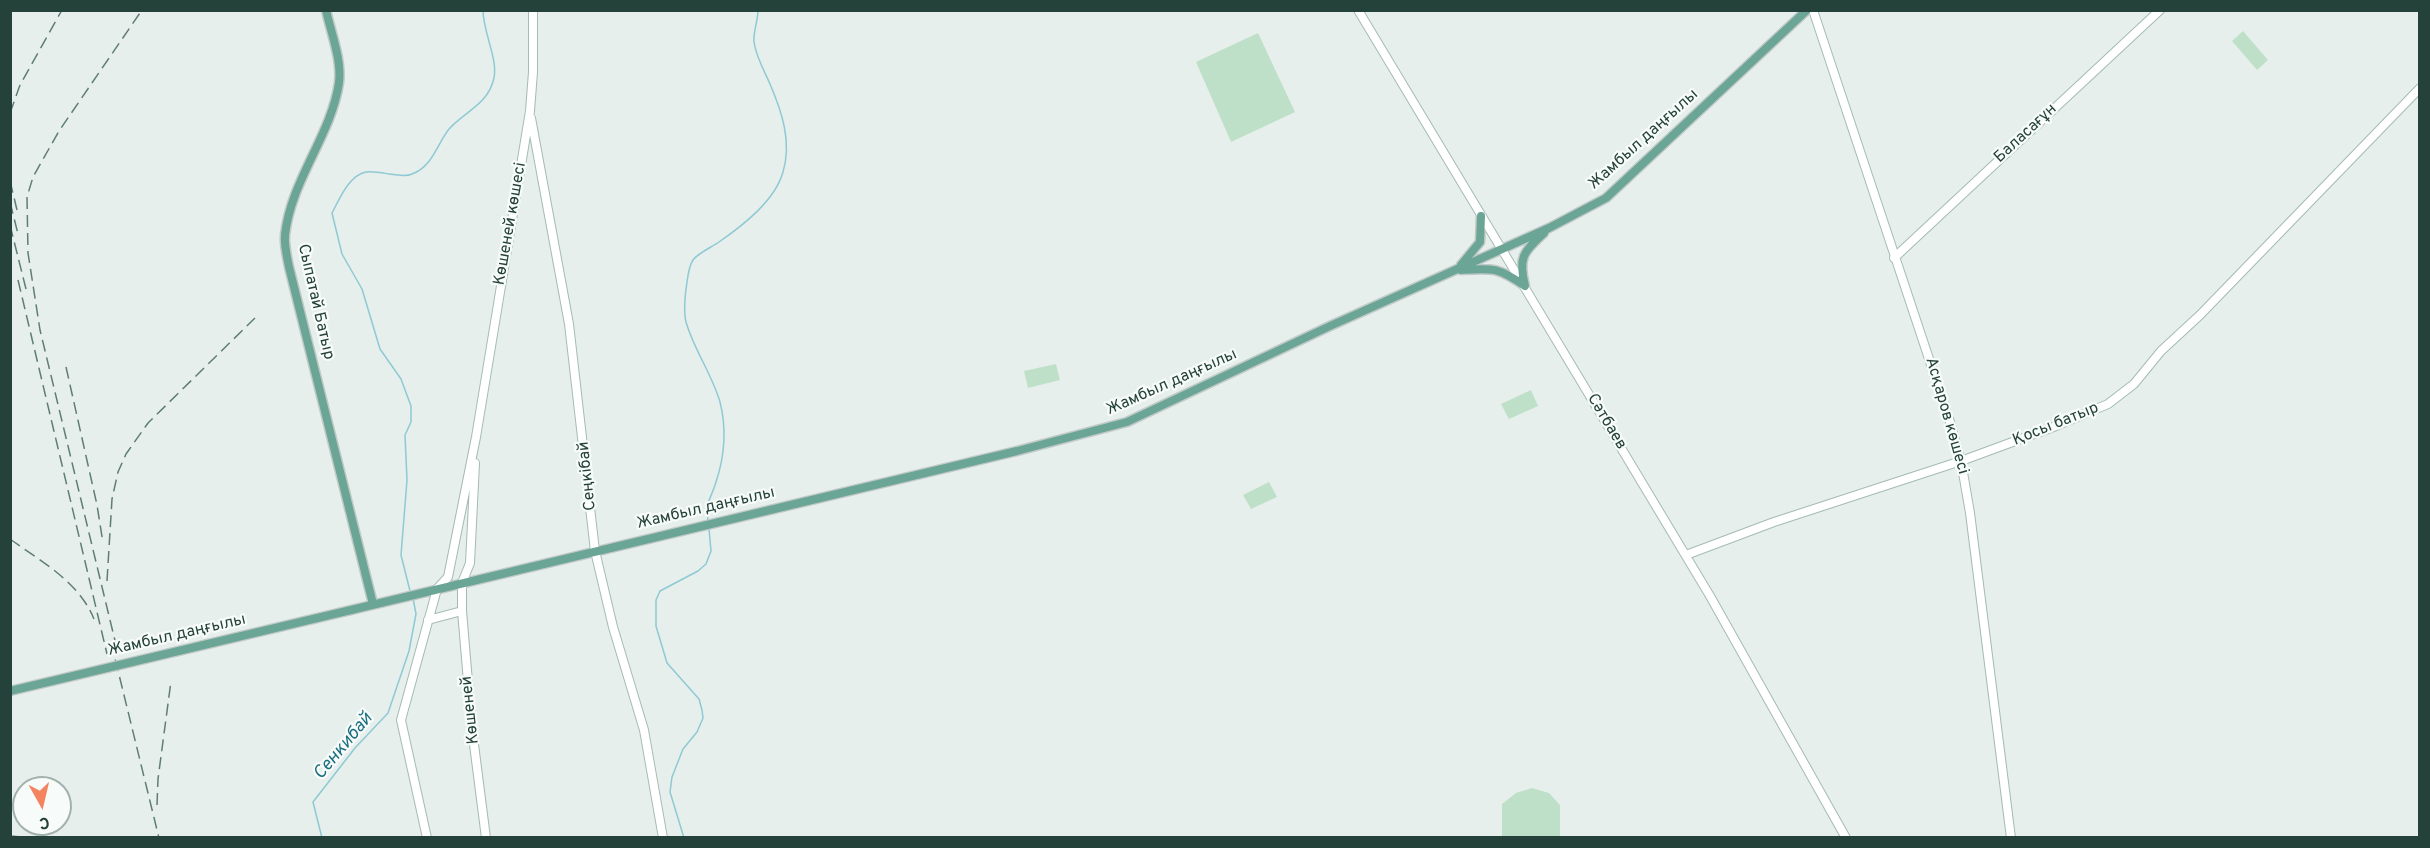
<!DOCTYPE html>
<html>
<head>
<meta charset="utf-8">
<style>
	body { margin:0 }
	#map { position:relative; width:2430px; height:848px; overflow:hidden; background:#e6efeb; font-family:Overpass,sans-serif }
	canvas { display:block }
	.frame { position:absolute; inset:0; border:12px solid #24423a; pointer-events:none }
	.north { position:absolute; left:12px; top:776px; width:60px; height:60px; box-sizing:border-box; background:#f7fbf9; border:2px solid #a3b1ad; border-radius:50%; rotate:172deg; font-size:16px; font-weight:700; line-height:24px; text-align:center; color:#24423a }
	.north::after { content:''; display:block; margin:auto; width:21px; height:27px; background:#f4845f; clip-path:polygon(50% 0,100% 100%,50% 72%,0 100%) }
</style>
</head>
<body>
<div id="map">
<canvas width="2430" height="848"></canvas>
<div class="frame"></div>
<div class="north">С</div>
</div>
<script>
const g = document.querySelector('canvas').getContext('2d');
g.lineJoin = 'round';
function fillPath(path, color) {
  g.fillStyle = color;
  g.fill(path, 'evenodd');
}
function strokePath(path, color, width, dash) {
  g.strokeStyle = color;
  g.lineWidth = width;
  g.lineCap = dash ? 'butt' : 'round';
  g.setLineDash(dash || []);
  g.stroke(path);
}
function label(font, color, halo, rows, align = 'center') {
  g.font = font + ' Overpass,sans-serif';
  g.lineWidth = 4.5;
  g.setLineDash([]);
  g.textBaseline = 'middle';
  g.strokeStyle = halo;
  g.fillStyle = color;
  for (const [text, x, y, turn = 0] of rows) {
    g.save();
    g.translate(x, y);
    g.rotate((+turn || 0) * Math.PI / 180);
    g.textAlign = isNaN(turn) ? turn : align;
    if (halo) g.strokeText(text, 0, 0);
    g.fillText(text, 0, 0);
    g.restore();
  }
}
fillPath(new Path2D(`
	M2243,31L2268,60L2257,70L2232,41Z
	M1258,33L1295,112L1231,142L1196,62Z
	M1056,364L1060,380L1028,388L1024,371Z
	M1531,390L1538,406L1509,419L1501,404Z
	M1269,482L1277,497L1251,509L1243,495Z
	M1532,788L1549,793L1560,805V837H1502V804L1516,793Z`), '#bfe0c8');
strokePath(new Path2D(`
	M708,521C706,498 710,502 716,482C725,455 727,430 720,402C712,374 694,350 686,322C683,309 685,295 687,282C688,275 689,266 693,260C698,253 712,247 719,242C742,226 775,201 783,172C792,142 782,112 770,84C764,70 756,57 754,42C753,32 758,21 758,10
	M410,591L401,555L407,480L405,435L411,422V406L401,379L380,349L362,289L342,254L332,213C339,200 349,175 366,172C373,171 383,173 389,174C396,175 406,177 412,174C433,166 437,144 449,129C465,111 488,105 494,78C498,59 483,32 483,10
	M322,838L313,802L355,748L388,713L409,651L416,614L413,598
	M684,838L670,792L672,777L683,749L697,732L703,718L702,710L699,699L667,663L656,626V600L660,591L698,571L706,564L711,551L709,529`), '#8ec9d4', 1.5);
const secondary = new Path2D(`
	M1358,10L1710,596L1846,838
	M1813,10L1950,422L1961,461L1970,513L2011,838
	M531,118L569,324L595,551L613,627L644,730L663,838
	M1894,258L2160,10
	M475,463L470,563L462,583V611L472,729L486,838
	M1686,555L1774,522L1961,461L2056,426L2108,404L2134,384L2161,351L2200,315L2420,88
	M428,620L462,611
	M427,838L401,720L437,589L448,577L476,437L530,111L533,72V10`);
const primary = new Path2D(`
	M326,10C331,33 342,60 339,83C331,136 291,180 285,235C284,245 287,257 289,267L373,604
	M1461,265L1480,242L1481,216
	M1461,270C1493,268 1498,267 1525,286C1518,258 1523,252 1544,233
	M351,610L1017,451L1127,422L1330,326L1549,228L1606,198L1807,10`);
strokePath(secondary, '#a4bbb3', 10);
strokePath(primary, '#c2cac8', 11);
strokePath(secondary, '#fff', 8);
strokePath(primary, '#6aa596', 8);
strokePath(new Path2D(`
	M10,113L20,85L62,10
	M10,181L17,210
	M10,202L18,234
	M10,225L26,289
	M18,280L107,654
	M66,367L97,505L103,543
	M10,539C42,562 79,582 94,619
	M107,581L112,499L118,472L126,454L148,423L255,318
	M111,642L159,838
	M117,649L40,330L28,253L27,197L33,177L59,131L142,10
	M157,805L158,779L171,681
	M10,836L36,838`), '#5f7d75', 1.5, [12, 6]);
const primaryBridge = new Path2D(`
	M10,691L351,610`);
strokePath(primaryBridge, '#c2cac8', 11, []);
strokePath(primaryBridge, '#6aa596', 8);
label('16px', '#24423a', '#f7fbf9', [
	["Баласағұн",2026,134,-43],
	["Жамбыл даңғылы",1644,140,-42],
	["Көшеней көшесі",511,224,-80],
	["Сыпатай Батыр",315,302,77],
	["Жамбыл даңғылы",1172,383,-24],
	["Асқаров көшесі",1946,416,74],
	["Сәтбаев",1606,422,59],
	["Қосы батыр",2056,425,-22],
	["Сеңкібай",588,476,-96],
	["Жамбыл даңғылы",706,509,-13],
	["Жамбыл даңғылы",177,636,-13],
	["Көшеней",471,710,-96]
]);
label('italic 18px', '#1c6f80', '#f7fbf9', [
	["Сенкибай",344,747,-50]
]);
</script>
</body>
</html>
